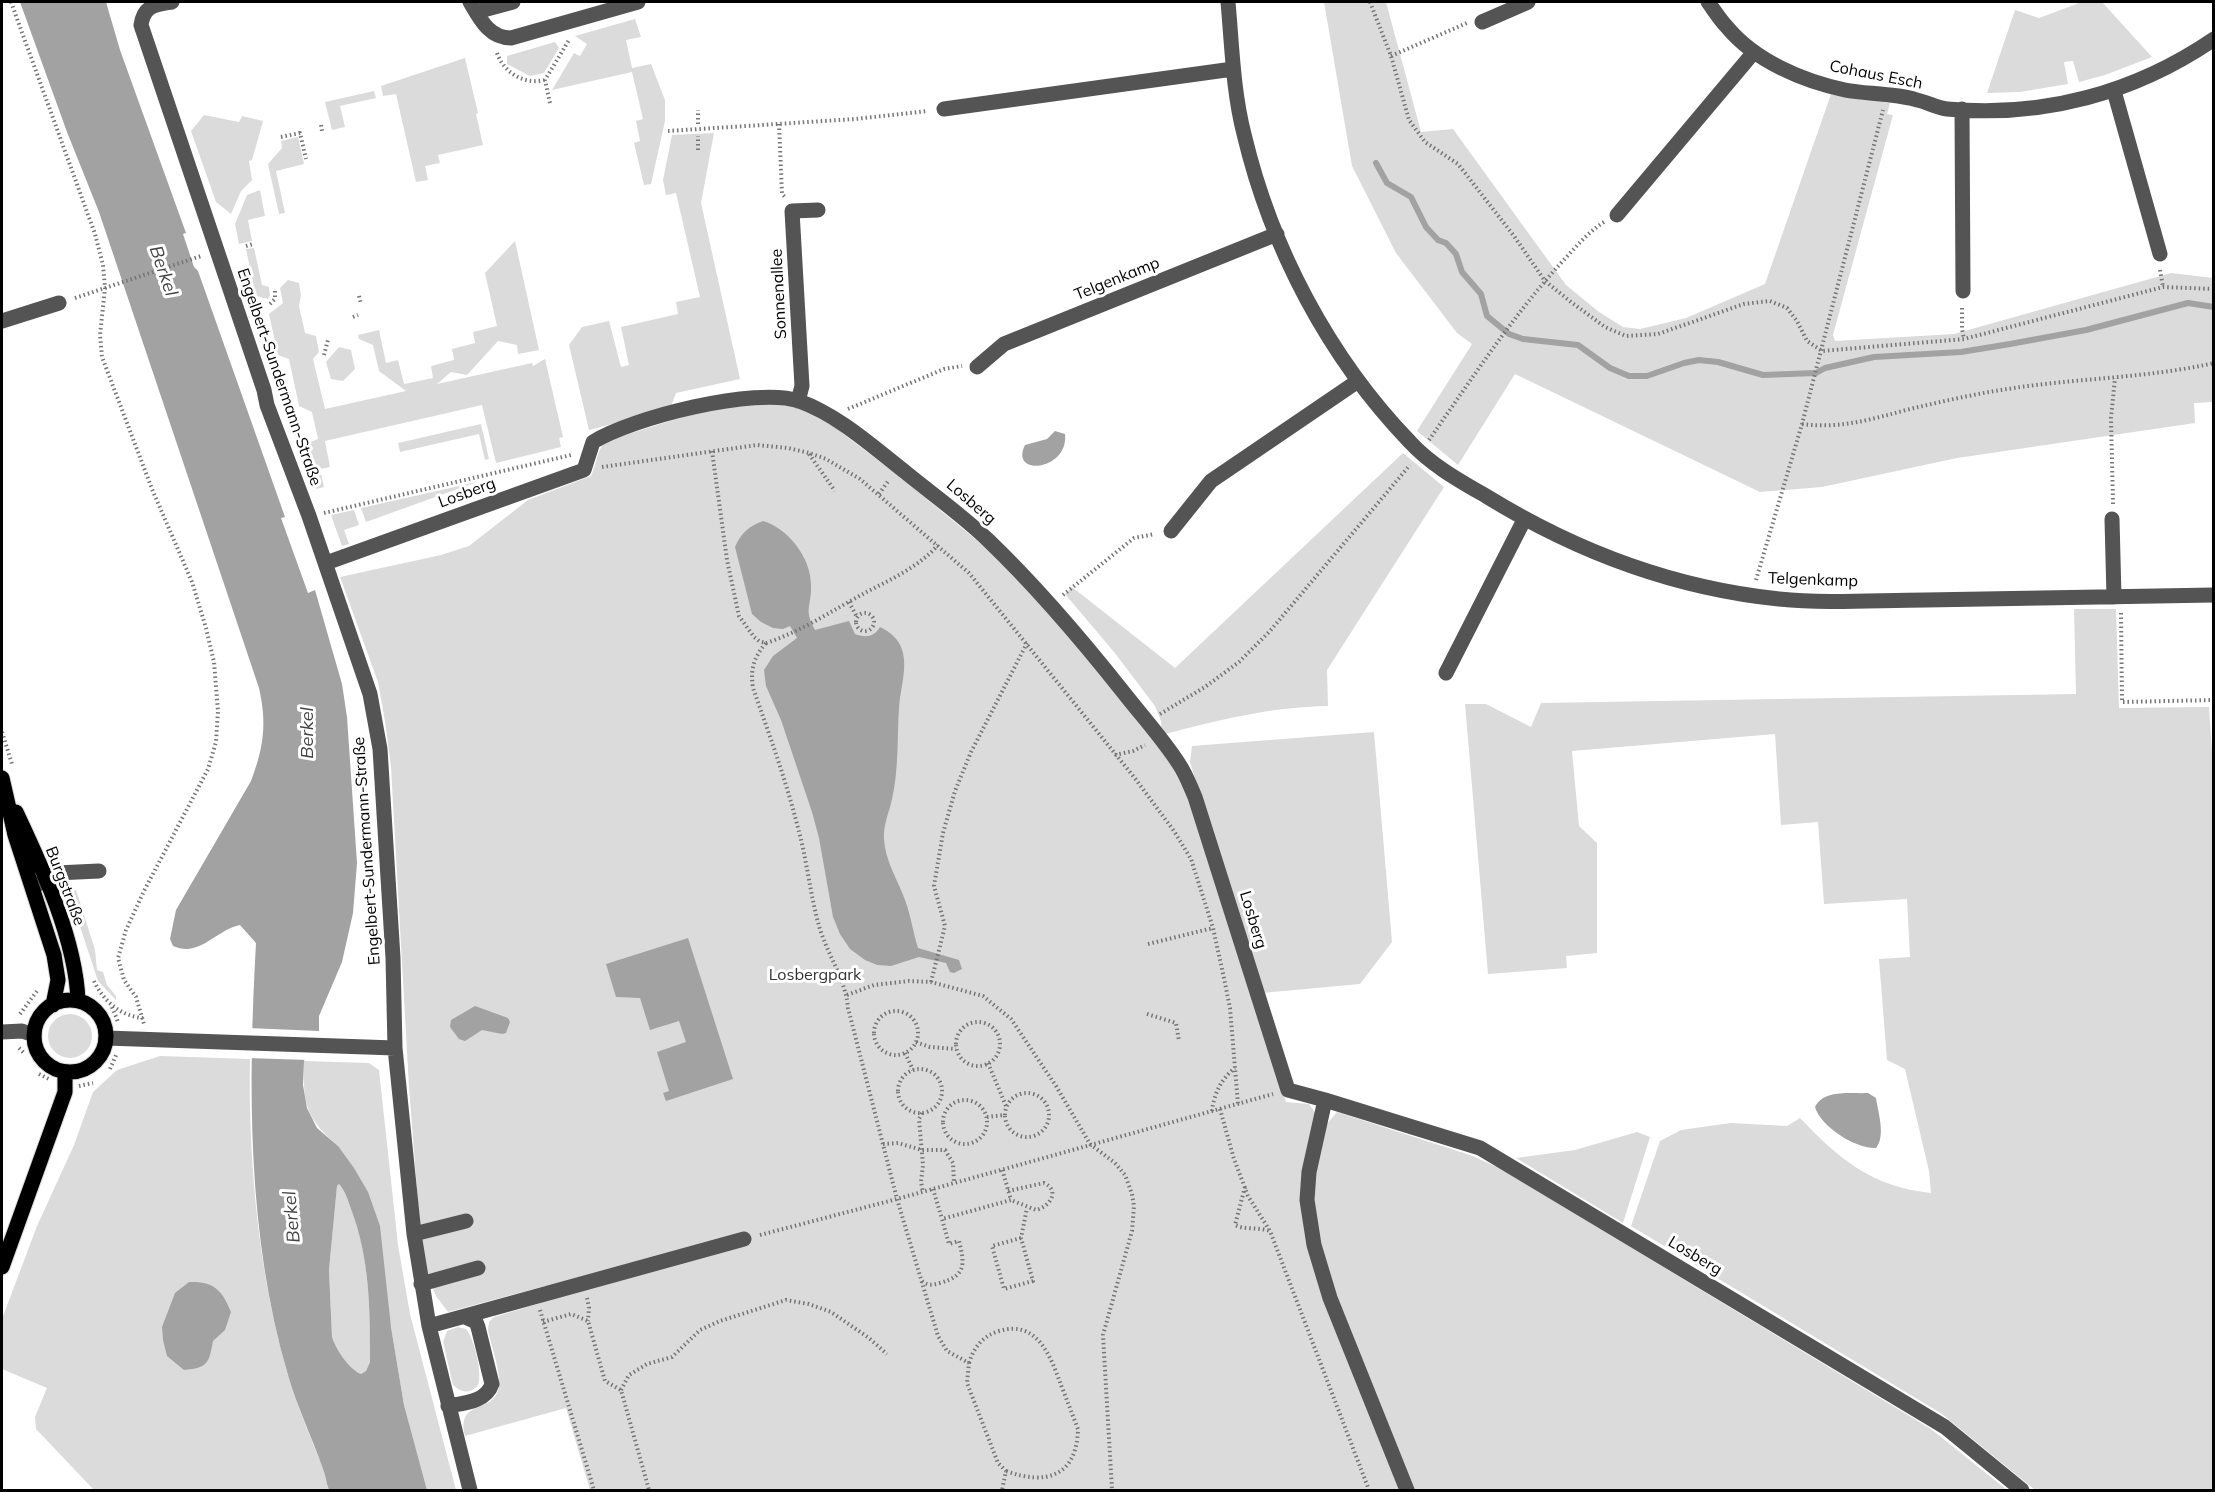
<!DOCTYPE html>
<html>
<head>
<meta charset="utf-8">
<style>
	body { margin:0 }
	#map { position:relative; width:2215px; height:1492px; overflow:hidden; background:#fff; font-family:Mulish,sans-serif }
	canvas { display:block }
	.frame { position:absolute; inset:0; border:3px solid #000; pointer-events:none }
</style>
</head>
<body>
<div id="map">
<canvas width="2215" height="1492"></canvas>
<div class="frame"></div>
</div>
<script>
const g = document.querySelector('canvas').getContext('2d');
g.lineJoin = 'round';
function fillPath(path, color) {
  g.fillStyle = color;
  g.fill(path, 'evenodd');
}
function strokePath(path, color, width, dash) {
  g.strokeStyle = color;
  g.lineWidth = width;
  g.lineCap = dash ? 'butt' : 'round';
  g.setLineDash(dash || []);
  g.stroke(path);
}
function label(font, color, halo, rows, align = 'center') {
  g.font = font + ' Mulish,sans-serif';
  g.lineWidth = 6;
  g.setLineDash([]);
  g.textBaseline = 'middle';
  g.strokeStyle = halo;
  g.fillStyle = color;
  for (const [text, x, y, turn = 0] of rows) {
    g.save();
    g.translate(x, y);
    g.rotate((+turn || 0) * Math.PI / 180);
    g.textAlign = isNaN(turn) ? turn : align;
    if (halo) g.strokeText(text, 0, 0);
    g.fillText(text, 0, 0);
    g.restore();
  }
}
fillPath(new Path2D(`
	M1324,2H1386L1421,132L1453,129L1566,285L1599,312L1623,327L1640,329L1686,318L1765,284L1831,94L1890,103L1887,114L1893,115L1833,335L1835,341L1954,334L2171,273L2213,278V402L2194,403L2195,423L1957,458L1822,487L1760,492L1515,374L1458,465L1417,431L1472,344L1457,333L1396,253L1352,166Z
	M2082,2H2102L2152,57L2105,75L2079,82L2073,61L2064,62L2068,84L2020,92L1987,93L2015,10L2039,18Z
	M635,19L641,37L626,40L632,68L651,64L665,100V121L651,184L644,185L634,143L640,141L636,121L643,119L632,72L552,90L574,53L580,56L587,44L575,36Z
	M555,42L559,48L544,73L530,76L507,64V56Z
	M465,58L478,113L476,114L483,145L438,155L440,163L425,166L428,180L416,182L396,94L383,96L381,86Z
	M374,91L376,98L340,106L345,127L332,130L325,102Z
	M204,115L239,122L242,116L263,121L252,160L249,161L252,180L241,191L231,214L216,202L191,131Z
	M714,133L701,203L740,379L676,393L670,409L589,430L569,345L582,327L609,321L621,367L629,365L621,327L678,314L676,302L700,297L676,193L666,195L663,180L672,135Z
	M298,137L304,164L276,171L285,213L279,214L268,164L282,148L281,141Z
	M260,190L265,216L248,220L252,241L239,244L235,224L247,195Z
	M515,241L539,350L518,354L517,345L498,341L467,375L451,372L437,384L532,363L533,366L545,359L563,437L559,438L561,447L496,463L482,405L325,441L330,467L320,469L324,487L316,489L301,446L318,439L312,412L299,406L289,359L278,355L269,314L283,303L280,288L288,280L299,283L301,295L299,306L305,333L316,336L319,352L313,359L325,409L406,391L379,371L373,345L359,339L358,335L379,330L386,363L398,360L404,384L433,378L431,366L454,360L452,349L475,343L473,332L497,326L485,273Z
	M254,248L262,285L269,287L270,295L268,299L256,296L246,249Z
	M339,347L351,350L355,369L343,381L331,379L326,362Z
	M756,401L800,407L833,426L900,477L991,552L1086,654L1171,764L1191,799L1286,1102L1309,1104L1316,1114L1304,1202L1402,1490H590L566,1408L465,1436C456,1398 494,1415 499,1387C501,1372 491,1345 488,1330L489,1322L494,1317L541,1303L545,1286L448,1312L436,1296L426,1272L419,1216L409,1087L391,767L385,721L378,682L340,577L441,555L469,546L528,500L591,476C597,464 596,451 606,441C655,426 705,408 756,401Z
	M481,424L489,459L485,460L479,434L400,452L398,443Z
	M1403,453L1444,487L1327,670L1328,706C1271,707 1219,720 1165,734L1162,736L1161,721L1155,706L1114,652L1065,594L1072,587L1175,668Z
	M477,482L366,522L361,508Z
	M354,510L359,525L344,530L349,544L342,546L331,515Z
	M2074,609H2116L2119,708L2209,707L2214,783L2213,1490H2035L1942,1414L1631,1226L1660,1141L1681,1130L1731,1123L1787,1126L1800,1118C1839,1159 1872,1187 1931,1193L1929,1171L1905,1069L1887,1060L1879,959L1910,957L1907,899L1824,904L1818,822L1781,825L1775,734L1572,751L1579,826L1597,843V953L1566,956L1567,968L1488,974L1465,704H1486L1531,727L1541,703L2076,694Z
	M1374,732L1392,942L1360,984L1262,993L1190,762L1192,746Z
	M65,881L75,889L77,893L95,950L97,970L103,972L107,985L116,996V1000L98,981Z
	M48 1036a22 22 0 1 1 44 0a22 22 0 1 1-44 0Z
	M160,1056L250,1059C248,1162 259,1277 288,1375C297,1407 311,1437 323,1468C326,1476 326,1483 329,1490H94L36,1429L35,1417L47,1388L2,1369V1319L37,1226L74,1145L93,1092L117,1070Z
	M304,1061L369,1063L379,1070L398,1245L410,1314L456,1490H427L404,1405L391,1327L338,1146C305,1117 303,1104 304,1061Z
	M1337,1112L1473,1156L1501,1169L1931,1429L2007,1490H1413L1335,1298L1318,1241L1311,1200L1322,1130Z
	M1637,1132L1650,1137L1623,1223L1516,1158L1575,1150Z
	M339,1184C345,1191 348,1200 351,1209C370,1258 370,1310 370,1362L366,1371L361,1374C349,1369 335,1350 332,1337L329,1270L337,1186Z
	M458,1327L466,1329C474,1338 483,1374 478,1385C471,1394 461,1393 453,1385L443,1342L447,1331Z`), '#dbdbdb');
fillPath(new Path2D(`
	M20,2H106L120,50L186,233L183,234L194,267L198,271L285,517L281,518L308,593L315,590L342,684L347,717L357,863L353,913L342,962L319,1016V1031L304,1061L303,1085L307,1108L317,1128L338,1146L354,1168L368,1192L380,1226L391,1327L404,1405L427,1490H329C326,1483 326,1476 323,1469C312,1437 297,1407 288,1375C247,1235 248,1087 256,943L240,925C215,930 200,958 173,946L170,939L176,910L251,781C264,747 267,723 259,688L99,212L67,132ZM339,1184C345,1191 348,1200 351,1209C370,1259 370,1310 370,1362L366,1371L361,1374C349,1369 336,1350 332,1337L329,1270L337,1186Z
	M1055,431L1065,434C1069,471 1009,477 1025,445L1047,439Z
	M763,521C788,528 811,558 811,585C812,606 803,609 815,630L849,621L855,634C866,638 874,637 880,627C892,633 900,640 903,653C907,671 900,690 899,708C897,738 899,769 892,799C889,813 883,825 884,839C885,861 898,880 905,900C911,916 913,932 918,948L959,960L962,969L954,973L950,972L946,963L919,957L891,966L877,965L865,960L850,949L840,934L833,917L819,838L812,812L781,720L766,686L764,670L773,656L797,638L790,626L783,629L773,628L761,622L752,614L735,547C741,533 749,526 763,521Z
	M688,938L733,1079L666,1101L663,1093L669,1091L657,1052L686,1042L679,1021L650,1030L640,998L616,997L606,964Z
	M475,1006L508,1018L510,1022L506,1033L502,1034L482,1030L465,1041L459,1039L450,1027L451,1020Z
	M1868,1093L1876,1098C1878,1112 1886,1136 1876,1148C1856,1149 1821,1127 1815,1107C1824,1089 1851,1094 1868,1093Z
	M189,1282C214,1281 222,1290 231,1312L225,1330L213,1341C209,1363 208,1368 184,1370L167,1356L163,1340L162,1327L175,1293Z`), '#a2a2a2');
fillPath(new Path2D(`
	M248,1028L319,1031L318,1038L308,1060L247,1058Z`), '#fff');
strokePath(new Path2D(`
	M1376,163L1387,183L1411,197L1426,227L1438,240L1446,243L1456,254L1462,272L1481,294L1487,316L1509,334L1523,339L1578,345L1610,368L1629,376H1647L1684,363L1699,360L1718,362L1763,375L1816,373L1825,368L1874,357L1961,352L2010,344L2086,330L2188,303L2214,307`), '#a2a2a2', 6);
const major = new Path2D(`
	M2,778L15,835L54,955L58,980L53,1005
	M16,812C42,867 76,940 78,1001
	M34 1036a36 36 0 1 1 72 0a36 36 0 1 1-72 0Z
	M2,1267L65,1092V1072`);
strokePath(major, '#dbdbdb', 17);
strokePath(new Path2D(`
	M11,2L95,234L103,265L105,288L100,335L102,357L152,489L192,582L206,628L214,662L218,711L216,742L208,769L144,891L126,930L118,958L124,980L136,997L144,1024
	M1370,2L1391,56L1409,120L1425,142L1458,164L1514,236L1545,281L1571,302L1605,327L1626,336L1658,334L1744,304L1770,301L1787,308L1797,321L1807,341L1822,351L1964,339L2163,287L2214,289
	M497,53C504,73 524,85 545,80
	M1391,56L1467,23
	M550,103L545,80L569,40
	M698,124V110
	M779,124L782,194L785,197
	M321,125L322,131
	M668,131L855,119L928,111
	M281,137L300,133L306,159
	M698,150V136
	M246,246L253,244
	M2160,270L2163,287
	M359,296L361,304
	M75,298L201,256
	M270,304L275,299V288
	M1962,308V329L1964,339
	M353,317L358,315
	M324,355L328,340
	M848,409L944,369L962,366
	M1802,424C1842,429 1872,419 1910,409C1944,401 1979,393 2014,388C2080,378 2148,378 2214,363
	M1429,440C1471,380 1512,317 1561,263C1575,248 1587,233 1604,222
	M712,451L727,560L739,616L754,637L759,641L766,643C754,657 750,669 753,688C769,734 786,780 798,828C807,860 810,894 819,926C827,954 846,980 848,1008L897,1199L938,1336L947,1351L969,1363L967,1383L998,1463L1006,1471L1002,1490
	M809,454L835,491
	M602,467L757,445L788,448L809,453L826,459L860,479L969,573L1134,777L1174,831L1191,859L1213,928L1224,978L1230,1008L1238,1104
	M879,494L889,480
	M2113,504L2111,418L2115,378
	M324,513L571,455
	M1756,580L1802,424L1883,110
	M1063,595L1134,538L1155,534
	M849,602L857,617
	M2121,613L2122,702L2214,700
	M856 622a9 9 0 1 1 18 0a9 9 0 1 1-18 0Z
	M766,643C800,632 830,612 861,595C887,581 918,568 938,545
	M1160,714L1205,687L1239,662L1270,631L1410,465
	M2,732L12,764
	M1115,755L1133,751L1145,745
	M1148,944L1213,928
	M94,981C104,1002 121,1016 143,1018
	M931,982L945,926L934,886L943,833L955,791L971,752L1027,643
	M847,995L874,985L909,981L931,982L983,996L1011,1019L1056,1086L1090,1144L1115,1163L1125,1175L1132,1194L1134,1206L1132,1231L1103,1335L1112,1490
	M112,1007L118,1022
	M874 1033a22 22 0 1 1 44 0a22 22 0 1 1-44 0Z
	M20,1014L37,991
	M1147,1014L1176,1023L1179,1041
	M956 1044a22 22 0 1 1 44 0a22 22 0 1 1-44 0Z
	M916,1042L930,1047L956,1049
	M19,1048L25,1054
	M905,1053L913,1070
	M988,1063L1006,1106
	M110,1069L117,1053
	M898 1091a22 22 0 1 1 44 0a22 22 0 1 1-44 0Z
	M39,1074L49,1079
	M79,1086L93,1083
	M1005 1115a22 22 0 1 1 44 0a22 22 0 1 1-44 0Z
	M943 1122a22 22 0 1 1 44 0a22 22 0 1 1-44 0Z
	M1220,1109L1234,1159L1248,1196L1270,1231L1369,1490
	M1212,1111C1214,1094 1221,1079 1235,1068
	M922,1113L919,1119L923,1165L921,1182L923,1192
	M987,1117L1004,1115
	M883,1144L898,1143L922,1150H945L953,1163L954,1183
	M1245,1187L1235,1225C1244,1230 1259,1227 1270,1231
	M933,1189L942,1219
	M1008,1191L1044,1183C1061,1191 1049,1207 1036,1210L1011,1200
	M760,1235L897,1199L1273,1094
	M1021,1238L992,1246L1004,1289L1033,1281L1021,1238L1027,1208
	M922,1281C928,1286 933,1285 940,1283C966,1276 965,1264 959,1241L949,1244L942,1219L1011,1200L1002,1169
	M587,1298L589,1308L588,1321
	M540,1310L594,1490
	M543,1322L571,1314L588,1321L605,1381L621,1390L649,1490
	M969,1363C974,1347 983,1336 999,1331C1038,1319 1051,1358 1061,1385C1067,1400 1072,1414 1078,1429C1077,1476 1046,1486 1006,1471
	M621,1390L629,1375L647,1364L672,1357L700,1330L720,1321L786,1300L809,1304L831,1312L869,1338L887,1354`), '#767676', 4, [1.5, 3]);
strokePath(new Path2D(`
	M172,2C155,5 144,5 141,25L264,390L267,405L309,516L370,694L380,749L393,958L395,1048L414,1234L429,1326L470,1490
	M470,2C480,19 489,38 511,38L638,2
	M1228,2C1232,46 1233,91 1244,134C1271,248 1329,358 1410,442C1431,465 1460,481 1486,496C1577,552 1672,588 1779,599C1828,604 1878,600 1926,600C2022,599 2118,597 2214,595
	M1708,2C1714,10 1720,20 1727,27C1755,61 1803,81 1845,90C1860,93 1875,93 1890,95C1899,96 1908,97 1917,100C1927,102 1937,108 1947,109C2043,118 2135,93 2214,39
	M476,12L513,2
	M1482,22L1528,2
	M2114,91L2160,254
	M944,109L1233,69
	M1962,109L1963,291
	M1617,215L1754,52
	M2,321L59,303
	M977,367L1004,344L1277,234
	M798,401L802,386L792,211L818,210
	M2112,519L2114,597
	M1171,531L1211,481L1358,381
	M326,563L584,470L593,442C631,418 756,386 799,401C838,415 872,446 904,471C932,494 962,515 988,540C1037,587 1082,640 1124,693C1142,716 1163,739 1179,764C1186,774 1190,786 1195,797L1288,1090L1325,1100
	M1446,673L1524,520
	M35,886L56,873L99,871
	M2,1032L22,1031L34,1035
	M106,1038L395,1048
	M414,1234L466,1221
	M421,1284L478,1268
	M429,1326L744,1239
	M448,1406C464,1403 486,1402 492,1384L478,1327L476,1322L465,1317
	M1407,1490L1330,1298L1314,1245L1307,1200L1309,1172L1325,1100L1480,1148L1945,1427L2022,1490`), '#545454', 15);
strokePath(major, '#000', 15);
label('16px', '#000', '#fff', [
	["Cohaus Esch",1876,75,11],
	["Telgenkamp",1117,279,-22],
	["Sonnenallee",779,294,-93],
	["Engelbert-Sundermann-Straße",279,377,71],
	["Losberg",467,493,-20],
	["Losberg",971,502,41],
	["Telgenkamp",1813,580,2],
	["Engelbert-Sundermann-Straße",367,851,-94],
	["Burgstraße",65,886,69],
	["Losberg",1253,920,73],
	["Losberg",1695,1256,31]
]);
label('16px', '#323232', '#fff', [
	["Losbergpark",815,975]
]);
label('italic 18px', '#434343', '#fff', [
	["Berkel",163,271,71],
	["Berkel",308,733,-90],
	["Berkel",292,1217,-95]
]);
</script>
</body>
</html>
